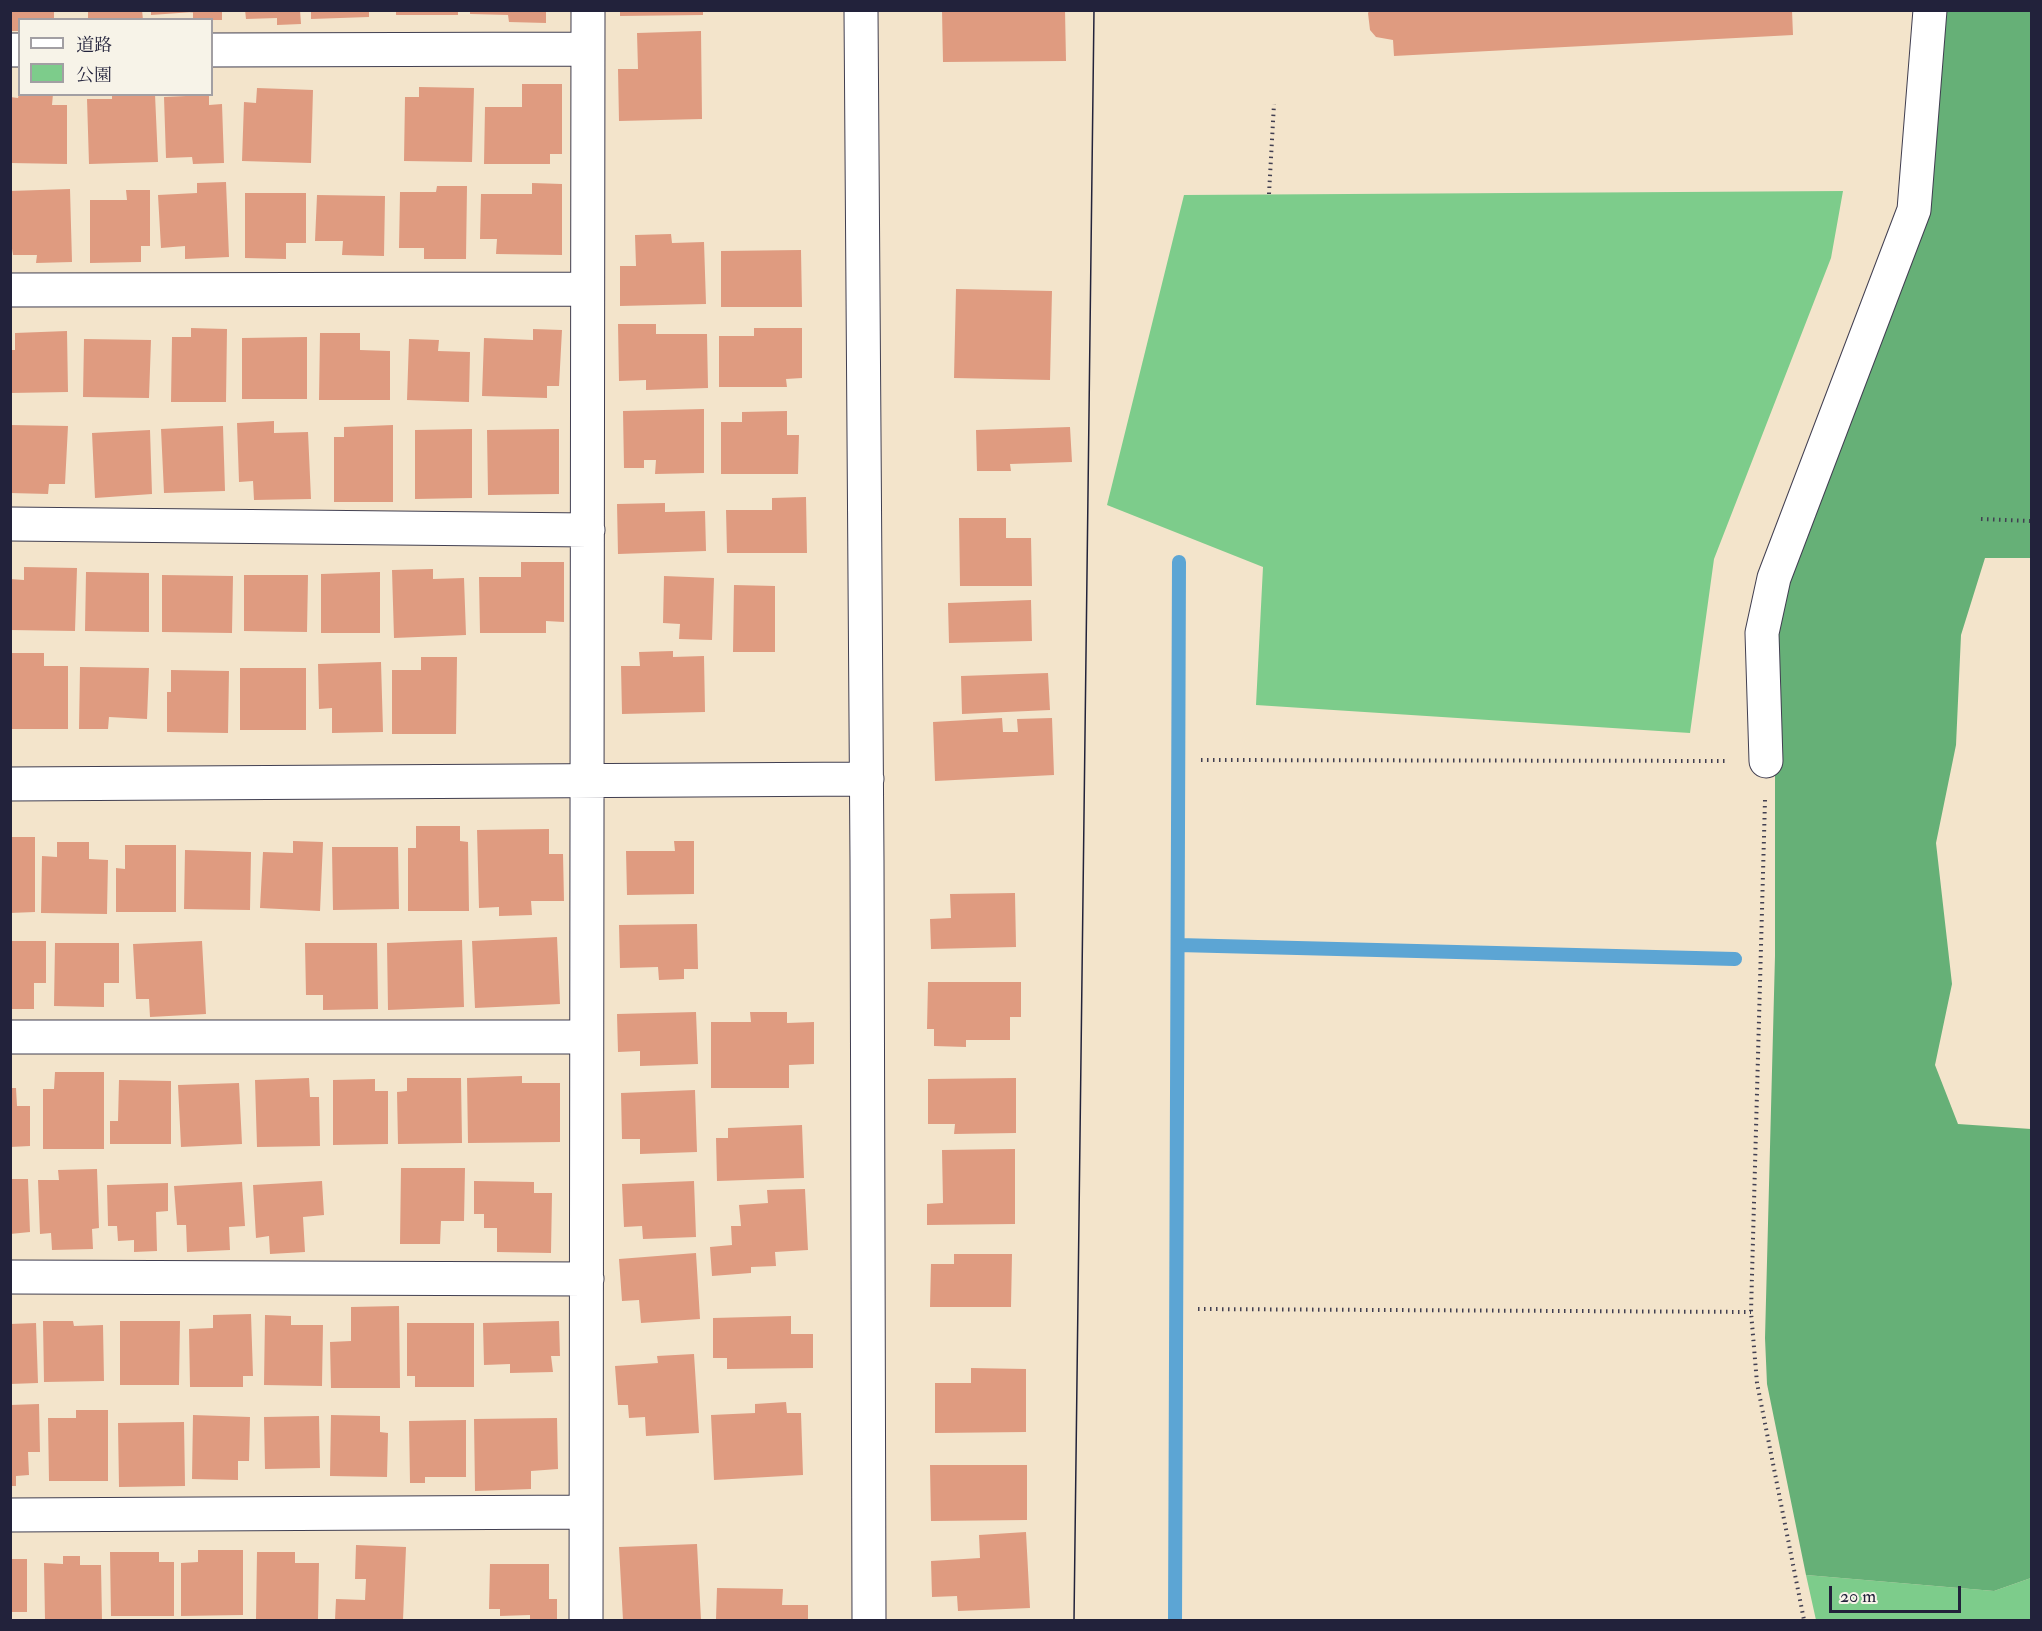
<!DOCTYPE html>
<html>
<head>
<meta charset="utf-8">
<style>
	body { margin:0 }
	#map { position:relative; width:2042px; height:1631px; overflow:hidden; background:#f3e4cb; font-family:"IM FELL Double Pica","Noto Serif JP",serif }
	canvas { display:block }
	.frame { position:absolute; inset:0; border:12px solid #22223b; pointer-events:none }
	.legend { position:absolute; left:18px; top:18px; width:195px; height:78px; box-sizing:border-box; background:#f7f3e8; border:2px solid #a29fa3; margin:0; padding:8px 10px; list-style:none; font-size:18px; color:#22223b }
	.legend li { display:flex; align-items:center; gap:12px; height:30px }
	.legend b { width:30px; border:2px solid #a29fa3 }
	.scale { position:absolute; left:1829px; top:1586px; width:132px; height:27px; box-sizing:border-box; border:3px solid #22223b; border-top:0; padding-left:8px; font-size:18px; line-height:21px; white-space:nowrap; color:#22223b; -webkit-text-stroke:4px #f7f3e8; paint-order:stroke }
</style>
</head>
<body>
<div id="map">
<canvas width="2042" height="1631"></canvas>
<div class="frame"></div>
<ul class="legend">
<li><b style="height:8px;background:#fff"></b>道路</li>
<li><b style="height:16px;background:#7dcc8b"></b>公園</li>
</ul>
<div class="scale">20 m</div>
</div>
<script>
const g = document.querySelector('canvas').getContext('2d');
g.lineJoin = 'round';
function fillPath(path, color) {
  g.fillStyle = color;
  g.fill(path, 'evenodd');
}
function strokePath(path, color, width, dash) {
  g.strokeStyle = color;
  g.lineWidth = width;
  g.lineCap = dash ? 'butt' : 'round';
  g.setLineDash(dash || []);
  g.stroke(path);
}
fillPath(new Path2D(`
	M1843,191L1831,258L1714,559L1690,733L1256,705L1263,567L1107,505L1184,195Z
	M1806,1575L1994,1591L2031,1578V1620H1816Z`), '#7dcc8b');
fillPath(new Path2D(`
	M1943,11H2031V558H1985L1961,635L1956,745L1936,843L1952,984L1935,1065L1958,1124L2031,1129V1578L1994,1591L1806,1575L1767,1384L1765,1338L1775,956V632L1788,582L1909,269Z`), '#66b077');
strokePath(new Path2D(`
	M1178,945L1735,959
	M1175,1620L1179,562`), '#5ca5d4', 14);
fillPath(new Path2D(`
	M10,10H54V20H20V31H10Z
	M88,10H142L143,20H88Z
	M151,10H193V12L151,15Z
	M193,10H222V20H193Z
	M245,10H300L301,24L277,25V18L246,19Z
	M311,10H369V17L311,19Z
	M396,10H458V15H396Z
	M470,10H546V23L509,22L508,15L470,14Z
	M620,10H703V15L620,16Z
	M942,10H1065L1066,61L943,62Z
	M1370,10H1792L1793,35L1394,56L1393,40L1376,37L1370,30L1368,13Z
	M701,31L702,119L619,121L618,69H638L637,33Z
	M522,84H562V154H550V164H484L485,107H522Z
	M419,87L474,88L472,162L404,161L405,97H419Z
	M257,88L313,90L311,163L242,161L244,102L256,103Z
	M19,94H53L52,105H67V164L10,163V97L18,98Z
	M112,94H155L158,162L89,164L87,99H112Z
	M186,94H209V105L222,104L224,163L193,164L192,157L166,158L164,97L186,96Z
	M226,182L229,257L185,259V246L161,248L158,195L197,193V183Z
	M532,183L562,184V255L496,254L497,239H480L481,194H532Z
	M437,186H467L466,259H424V248H399L400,192H436Z
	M70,189L72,262L36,263L37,255H13L10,236V191Z
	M126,190H150V246H141V262L90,263V200H127Z
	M245,193H306V243H286V259L245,258Z
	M317,195L385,196L384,256L342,255L343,241H315Z
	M671,234L672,243L704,242L706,304L620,306V266H636L635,235Z
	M801,250L802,307H721V251Z
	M956,289L1052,291L1050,380L954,378Z
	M618,324H656V334H707L708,388L646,390V380L619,381Z
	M191,328L227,329L226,402H171L172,337H191Z
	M754,328H802V378L786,379L787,387H719V336H754Z
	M533,329L562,330L559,386H547V398L482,396L484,338L533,340Z
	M67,331L68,392L10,393V350H15V333Z
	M320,333H360V350L390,351V400H319Z
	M307,337V399H242V338Z
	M84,339L151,340L149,398L83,397Z
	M409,339L439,340L438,351L470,352L469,402L407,400Z
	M704,409V473L655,474L656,460H644V468H624L623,411Z
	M787,411V435H799L798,474H721V422H742V412Z
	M274,421V433L308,432L311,499L254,500L253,481L239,482L237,423Z
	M10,425L68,426L65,484H49L48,494L10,493Z
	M393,425V502H334V437H344V427Z
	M223,426L225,491L164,493L161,429Z
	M1070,427L1072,462L1010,464L1011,471H977L976,430Z
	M472,429V498L415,499V430Z
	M559,429V494L488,495L487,430Z
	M150,430L152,494L95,498L92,433Z
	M806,497L807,553H727L726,510H772V498Z
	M665,503V512L705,511L706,551L618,554L617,504Z
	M959,518H1006V538H1031L1032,586H960Z
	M521,562H564V622L546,621V633H480L479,577H521Z
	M24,567L77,568L75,631L10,630V579L24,580Z
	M433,569V579L464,578L466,635L394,638L392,570Z
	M86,572L149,573V632L85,631Z
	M380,572V633H321V574Z
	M162,575L233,576L232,633L162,632Z
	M244,575H308L307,632L244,631Z
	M664,576L714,578L712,640L679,639L680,624L663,623Z
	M734,585L775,586V652H733Z
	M1031,600L1032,641L949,643L948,603Z
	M673,651V657L704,656L705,712L622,714L621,666H640L639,652Z
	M10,653H44V666H68V729H10Z
	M421,657H457L456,734H392V670H421Z
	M381,662L383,732L332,733V708L319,709L318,664Z
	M80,667L149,668L147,719L109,717L108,729H79Z
	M240,668H306V730H240Z
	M171,670L229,671L228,733L167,732V692H171Z
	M1048,673L1050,710L962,714L961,676Z
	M1002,718L1003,732H1018L1017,719L1052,718L1054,775L935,781L933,722Z
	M416,826H460V841L468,842L469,911H408V848H416Z
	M549,829V854H563L564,901H531L532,915L499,916V907L479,908L477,830Z
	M10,837H35V912L10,913Z
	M293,841L323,842L320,911L260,908L263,852L293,853Z
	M674,841H694V894L627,895L626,851H675Z
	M57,842H89V859L108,860L107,914L41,913L42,856L57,857Z
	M125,845H176V912H116V868L125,869Z
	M332,847H398L399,909L333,910Z
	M185,850L251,852L250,910L184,909Z
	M1015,893L1016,947L931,949L930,919L951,918L950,894Z
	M697,924L698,969H684V979L659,980L658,967L620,968L619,925Z
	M557,937L560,1004L475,1008L472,941Z
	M462,940L464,1007L388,1010L387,943Z
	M10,941H46V983H34V1009H10Z
	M202,941L206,1014L150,1017L149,999H136L133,944Z
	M55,943H119V983H104V1007L54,1006Z
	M305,943H377L378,1009L323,1010V995H306Z
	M928,982H1021V1017H1010V1040H966V1047L934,1046V1029H927Z
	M696,1012L698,1064L640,1066V1051L618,1052L617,1014Z
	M750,1012H787V1023L814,1022V1064L789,1065V1088H711V1022H751Z
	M55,1072H104V1149H43V1089H54Z
	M522,1076V1083H560V1142L468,1143L467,1078Z
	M309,1078L310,1097H319L320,1146L257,1147L255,1080Z
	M407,1078H461L462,1143L398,1144L397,1092L407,1091Z
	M1016,1078V1133L954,1134L955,1124H928V1079Z
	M375,1079V1091H388V1144L333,1145V1080Z
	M119,1080L171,1081V1144H110V1121H118Z
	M239,1083L242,1144L181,1147L178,1085Z
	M10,1088H16L17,1106H30V1146L10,1147Z
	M695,1090L697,1152L640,1154V1139H622L621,1093Z
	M802,1125L804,1178L717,1181L716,1138H728V1128Z
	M1015,1149V1224L927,1225V1204L943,1203L942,1150Z
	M401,1168H465L464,1221H441L440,1244H400Z
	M97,1169L99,1228L92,1229L93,1249L52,1250L51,1233L40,1234L38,1180H59L58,1170Z
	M10,1179H28L30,1232L10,1234Z
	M322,1181L324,1215L303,1217L305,1252L270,1254L269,1236L256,1238L253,1185Z
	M474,1181L534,1182V1193H552L551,1253L497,1252V1228H484V1214H474Z
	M694,1181L696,1237L643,1239L642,1226L624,1227L622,1184Z
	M242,1182L245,1226L229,1227L230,1250L187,1252L186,1225H177L174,1186Z
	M168,1183V1211L156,1212L157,1251L134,1252V1240L118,1241L117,1226H108L107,1185Z
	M805,1189L808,1250L775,1252L776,1266L751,1267V1273L712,1276L710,1247L732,1245L731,1226H741L739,1205L768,1203L767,1190Z
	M696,1253L700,1319L641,1323L639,1300L622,1301L619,1259Z
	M954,1254H1012L1011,1307H930L931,1264H954Z
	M399,1306L400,1388H331L330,1342L351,1341V1307Z
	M251,1314L253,1376H243V1387H190L189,1329L213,1328V1315Z
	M265,1315L291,1316V1325H323L322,1386L264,1385Z
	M791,1316V1334H813V1368L727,1369V1358H713V1318Z
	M43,1321H73L74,1326L103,1325L104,1381L44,1382Z
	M120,1321H180L179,1385H120Z
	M559,1321L560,1356H551L553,1372L510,1373V1364L484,1365L483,1323Z
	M36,1323L38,1383L10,1384V1324Z
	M407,1323H474V1387H415V1376H407Z
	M694,1354L699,1433L646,1436L645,1417L629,1418L628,1405H618L615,1366L658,1363L657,1356Z
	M971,1368L1026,1369V1432L935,1433V1383H971Z
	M786,1402L787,1413H801L803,1475L714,1480L711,1415L755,1413V1404Z
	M39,1404L40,1452H28L29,1475L16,1476V1486H10V1405Z
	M76,1410H108V1481H49L48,1418H76Z
	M193,1415L250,1417L249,1461H238V1480L192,1479Z
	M331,1415L380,1416V1432L388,1433L387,1477L330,1476Z
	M319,1416L320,1468L265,1469L264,1417Z
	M557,1418L558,1469L531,1471V1489L475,1491L474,1419Z
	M466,1420V1477H425V1483H410L409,1421Z
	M184,1422L185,1486L119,1487L118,1423Z
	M930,1465H1027V1520L931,1521Z
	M1026,1532L1030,1608L958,1611L957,1596L932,1597L931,1561L980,1558L979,1535Z
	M697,1544L701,1620H623L619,1547Z
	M356,1545L406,1547L403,1620H335L336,1599L365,1600L366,1579H355Z
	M198,1550H243V1615L181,1616V1563L198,1562Z
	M110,1552H159V1562H174V1616H111Z
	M257,1552H295V1563H319L318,1619L256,1620Z
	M63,1556H80V1565H101L102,1620H45L44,1563L63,1564Z
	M10,1559H27V1612H10Z
	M490,1564H549V1599H557V1620H530V1615L500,1616V1609H489Z
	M717,1588L783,1589L782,1605H808V1620H716Z`), '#df9b80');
const minor = new Path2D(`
	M861,10L867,860L869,1620
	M10,50H20
	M212,50L588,49
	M10,290L587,289
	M10,524L588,530
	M1766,761L1762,633L1774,578L1914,210L1930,10
	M10,784L867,779
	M10,1037H586
	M10,1277L587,1279
	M10,1515L586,1512
	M586,1620L588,10`);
strokePath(minor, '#413f51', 35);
strokePath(new Path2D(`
	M1269,194L1274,104
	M1981,519L2032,521
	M1201,760L1726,761
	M1765,800L1751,1312L1757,1383L1804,1620
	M1198,1309L1751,1312`), '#413f51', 4, [1.5, 4.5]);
strokePath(minor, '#fff', 33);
strokePath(new Path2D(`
	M1074,1620L1094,10`), '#22223b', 1.5);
</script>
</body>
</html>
